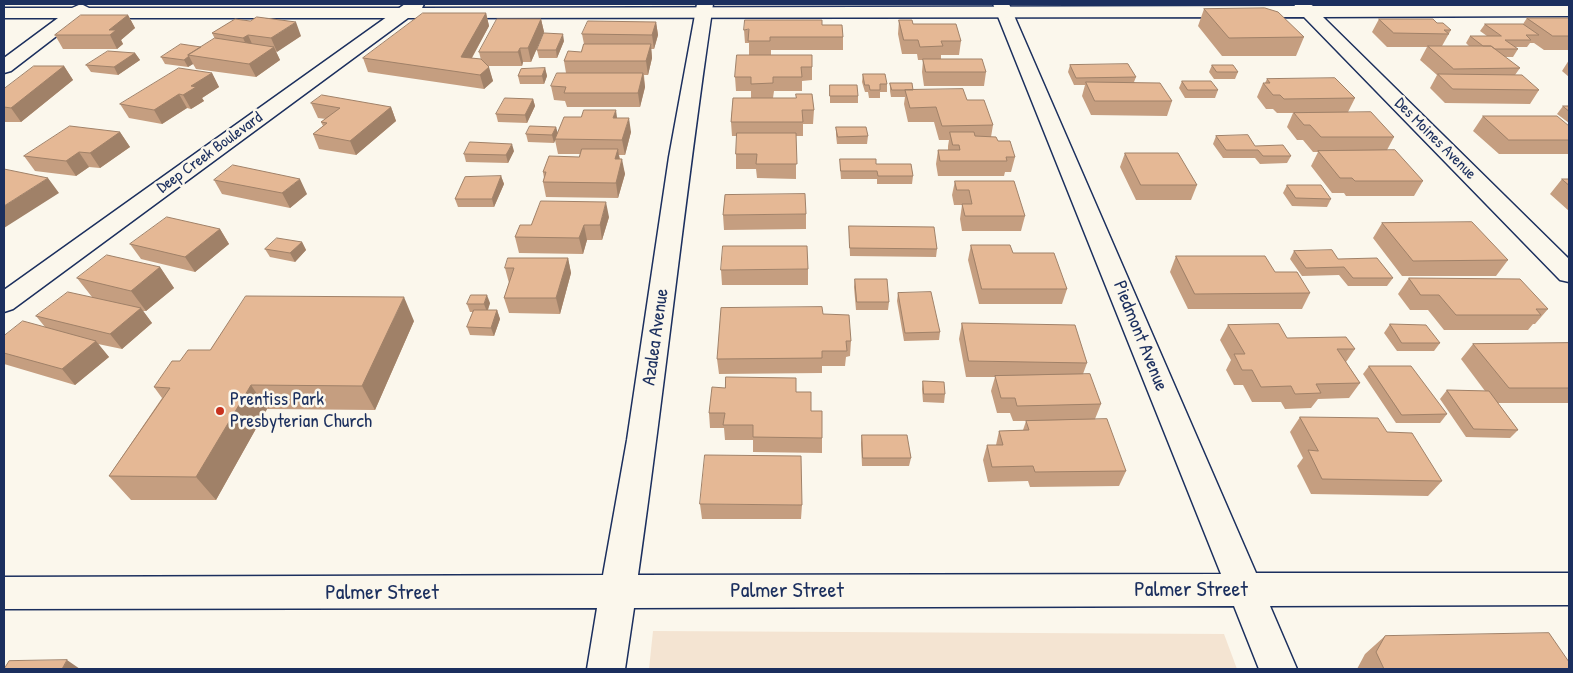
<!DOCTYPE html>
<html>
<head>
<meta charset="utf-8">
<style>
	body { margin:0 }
	#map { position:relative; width:1573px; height:673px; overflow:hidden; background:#fbf7ec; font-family:"Patrick Hand",sans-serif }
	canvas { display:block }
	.frame { position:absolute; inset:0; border:5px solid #1b2f5e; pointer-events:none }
</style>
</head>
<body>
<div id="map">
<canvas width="1573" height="673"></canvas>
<div class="frame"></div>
</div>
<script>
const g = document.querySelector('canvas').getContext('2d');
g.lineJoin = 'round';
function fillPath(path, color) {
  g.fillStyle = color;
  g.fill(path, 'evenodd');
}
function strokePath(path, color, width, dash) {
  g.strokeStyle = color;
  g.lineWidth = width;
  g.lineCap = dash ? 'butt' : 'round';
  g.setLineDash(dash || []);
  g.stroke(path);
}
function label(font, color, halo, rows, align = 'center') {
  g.font = font + ' "Patrick Hand",sans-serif';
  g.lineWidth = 5;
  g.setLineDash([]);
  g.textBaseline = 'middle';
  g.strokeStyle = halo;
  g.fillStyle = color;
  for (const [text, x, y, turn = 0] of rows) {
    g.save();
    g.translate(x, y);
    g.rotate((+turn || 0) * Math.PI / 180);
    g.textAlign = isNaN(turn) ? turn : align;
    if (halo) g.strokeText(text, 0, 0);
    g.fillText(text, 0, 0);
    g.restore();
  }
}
fillPath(new Path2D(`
	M653,631L1224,634L1237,669H649Z`), '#f4e4d2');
const minor = new Path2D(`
	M81,4L89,8H404L410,9L413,13L410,17L404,18H80L11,71L4,73V58L58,18H4V8H72Z
	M697,4H713C685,194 665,385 638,575L1221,574L993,4H1009L1256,573H1569V605L1270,606L1297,669H1259L1234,606L634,608L625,669H587L597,608L4,609V577L603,575L627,440L669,157Z`);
const tertiary = new Path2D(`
	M405,4H424L422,8L1295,6L1294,4H1310L1313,6H1569V16L1323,17L1569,259V282L1560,280L1304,17L408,18L13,309L4,312V290Z`);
strokePath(minor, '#1b2f5e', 3);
strokePath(tertiary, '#1b2f5e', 3);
fillPath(minor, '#fbf7ec');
fillPath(tertiary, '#fbf7ec');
fillPath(new Path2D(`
	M1204,9L1304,37L1296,56H1222L1198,26Z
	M486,13L489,26L472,58L481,60L479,52L541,19L544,32L531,62H523L522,66H488L493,81L484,89L368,72L363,58Z
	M128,15L135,28L121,40L123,44L117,49H63L55,35Z
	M1527,18H1569V50H1544L1534,43H1530L1527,47H1515L1518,49L1513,57H1504L1520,68L1515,75L1539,90L1530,104L1445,103L1430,88L1437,75L1420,60L1427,47H1387L1372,32L1379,19L1437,23L1451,30L1442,46H1469L1466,43L1470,36H1487L1480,31L1485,24H1523Z
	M899,20L913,24L961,41L959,55H941V59L986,72L984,86H924L922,72L923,60H918L917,54H902L898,34Z
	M656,22L658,35L654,49H651L652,58L648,75H644L645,87L640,107H567L565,101L554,100L551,86L566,73L564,61L581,52L584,44L582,34Z
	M822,25L843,37V50H771V55H749V43H745L744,30Z
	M212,33L301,36L276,52L280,60L256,77L196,69L193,64L188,67L165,64L161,57L201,47L215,39Z
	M564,41L557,58H539L537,50Z
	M135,53L140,60L118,75L91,72L86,65Z
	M737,55L812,67V80L802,81V91H774L773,98H751V91H736L735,77Z
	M1569,60V77L1562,71Z
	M1070,65L1136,77L1134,82L1172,101L1167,116L1091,115L1082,96L1085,85H1074L1068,72Z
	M1212,65L1238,72L1235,79H1214L1209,72Z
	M64,66L73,80L21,122H4V89Z
	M545,68L547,76L544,84H520L518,76Z
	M212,73L219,87L202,98L204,101L191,109L187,108L162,124L129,118L120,104Z
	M863,74L887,84V92H880V98H869L868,92H865L862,82Z
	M1267,79L1355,98L1348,112L1394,137L1387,150L1423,181L1414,196H1346L1344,193H1332L1311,166L1318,152H1313L1303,140H1297L1287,127L1293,113H1277L1273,109H1266L1257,97L1263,83H1265Z
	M1182,81L1218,90L1215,98H1185L1179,88Z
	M890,83L913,90L967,100L993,125L991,137L998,141L1015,157L1011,172H1005L1004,176H938L936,164L938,150H948V146L949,140H939L934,122H908L904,104L905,97H891L890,91Z
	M830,85L858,96V103H830Z
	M733,98L814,110L813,124H803V136H796V179L757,178L756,169H736V154L737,136H732L731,122Z
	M533,99L535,106L527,123L498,122L496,114Z
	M311,103L391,107L396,121L356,155L319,149L313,134L323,126L321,122L326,119L318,118Z
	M1563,106H1569V123L1557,114Z
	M1483,116L1569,126V154H1499L1473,131Z
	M617,118L631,132L625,155H619L625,174L618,198L546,197L543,182L544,178L543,172L579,157L580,154H558L555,140L554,143L528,142L526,134L556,127L557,133Z
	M836,127L868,136L867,144H837L836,135Z
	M120,132L130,147L100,168L89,167L76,176L35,171L24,156Z
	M1216,136L1255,146L1291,156L1287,163L1260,164L1255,158H1223L1213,144Z
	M514,151L508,163L466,162L464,154Z
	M1125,153L1197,185L1191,200H1136L1120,167Z
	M840,159L876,164L913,176L912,184H877V179H841L840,167Z
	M501,176L504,184L494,207H458L455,199Z
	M1562,179H1569V211L1550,194Z
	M214,180L307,194L290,208L222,194Z
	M955,181L1025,216L1021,231H962L960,219L962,205H954L952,195Z
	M1287,185L1331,199L1327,207L1292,206L1283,193Z
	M806,214V229L724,230L723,215Z
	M609,217L602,240H587L583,254L519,253L515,237L531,225Z
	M1382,223L1508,260L1496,276H1402L1373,238Z
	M849,226L937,249L936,257L850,256L849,234Z
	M220,229L229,244L195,272L141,259L130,244Z
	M302,242L306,250L295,262L270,257L265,249Z
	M971,245L1013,253L1067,289L1062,304H979L968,260Z
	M1294,251L1338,259L1393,278L1387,286H1348L1339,275L1302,276L1290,259Z
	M1176,256L1275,272L1310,293L1302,309H1188L1170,272Z
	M568,258L571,273L560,314L509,313L504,298L509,283L505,268Z
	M160,267L174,288L146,311H143L152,323L122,349L98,344L109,357L75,385L4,364V336L45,327L36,316L92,297L77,278Z
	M808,269V285H722L721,270Z
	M1409,278L1548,309L1535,324H1533L1528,330H1444L1428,310H1410L1398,294Z
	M855,279L889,302L888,310H856L854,287Z
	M898,293L940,332L939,340L904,341L897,301Z
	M490,303L488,310H497L500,319L494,336L470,335L467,327L473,312H470L467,304Z
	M823,314L851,341L850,356L846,357L845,366H822V373L719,374L717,359Z
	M414,321L375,410L267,409L216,500H131L109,476L162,398L154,387L180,361L210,350Z
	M962,323L1087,363L1083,374L1101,404L1095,419L1126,471L1119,486L1030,487L1028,481L988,482L983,460L987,445H996L999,431L1023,430L1026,421H1013L1010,413H997L991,391L995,377H966L959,339Z
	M1390,324L1440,343L1434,351H1397L1384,333Z
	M1228,325L1287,338L1355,349L1346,362L1360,383L1349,398L1318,399L1311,408L1285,409L1281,402H1252L1243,385H1234L1226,370L1231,360L1220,340Z
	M1569,343V403H1498L1518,430L1510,438L1466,437L1440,399L1447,390L1485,391L1461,359L1473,344Z
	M1369,366L1447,414L1440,423H1396L1363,374Z
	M923,381L945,394L944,403L923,402L922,389Z
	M796,392L811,411L822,438V453L753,452V440H725L724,428H710L709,413Z
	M1300,417L1387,432L1442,481L1428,496L1311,494L1297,466L1303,458L1290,432Z
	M862,435L911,458L909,466H862L861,443Z
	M700,504L802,505L801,519H702Z
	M1385,636L1569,669H1357L1365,654Z`), '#c59e80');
fillPath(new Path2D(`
	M486,13L489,26L465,70L461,57Z
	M128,15L135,28L121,40L123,44L117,49L110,35L109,30Z
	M541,19L544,32L531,62L528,48Z
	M296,22L301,36L277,52L271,38Z
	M656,22L658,35L654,49L652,35Z
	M563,34L564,41L557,58L556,50Z
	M248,35L254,48L249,51L243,38Z
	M651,44L652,58L648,75L646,61Z
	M274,47L280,60L256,77L249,64Z
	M520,48L523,62L522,66L518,52Z
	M135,53L140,60L118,75L114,67Z
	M189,56L193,64L188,67L184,60Z
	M64,66L73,80L21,122L11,108Z
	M489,67L493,81L484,89L480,75Z
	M545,68L547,76L544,84L542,76Z
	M212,73L219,87L202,98L204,101L191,109L183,95L191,86Z
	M643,73L645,87L640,107L638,93Z
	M179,94L187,108L162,124L154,110Z
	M533,99L535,106L527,123L525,115Z
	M391,107L396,121L356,155L350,141Z
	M616,110L618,125L613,118Z
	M629,118L631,132L625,155L622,140Z
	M556,127L558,134L554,143L552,135Z
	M120,132L130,147L100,168L90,153Z
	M512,144L514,151L508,163L506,155Z
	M618,149L620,164L615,159Z
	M79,152L89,167L76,176L66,161Z
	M622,159L625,174L618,198L616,183Z
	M501,176L504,184L494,207L492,199Z
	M48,178L59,193L4,228V206Z
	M300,179L307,194L290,208L282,193Z
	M606,202L609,217L602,240L600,225Z
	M584,225L587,240L583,254L579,238Z
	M220,229L229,244L195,272L185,257Z
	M302,242L306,250L295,262L290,253Z
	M568,258L571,273L560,314L556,298Z
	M160,267L174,288L146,311L131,291Z
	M487,295L490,303L487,312L484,304Z
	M404,297L414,321L375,410L362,386Z
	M141,308L152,323L122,349L110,334Z
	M497,310L500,319L494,336L491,328Z
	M96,341L109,357L75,385L62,369Z
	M251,385L267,409L216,500L196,477Z
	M67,660L80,669H62Z`), '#a08168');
const building = new Path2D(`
	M1265,8L1278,12L1304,37L1229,38L1204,9Z
	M423,13H486L461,57L481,59L489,67L480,75L363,58Z
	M81,15H128L109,30H116L110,35H55Z
	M257,17L296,22L271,38L248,35L243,38L212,33L235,19L250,21Z
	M1527,18H1569V36H1553Z
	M497,19H541L528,48H520L518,52H479Z
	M1379,19H1433L1437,23H1443L1451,30H1444L1449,34L1394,33Z
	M745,20H822V25H842L843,37H770V41H748L749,29L744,30Z
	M899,20H912L913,24H956L961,41H941L943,46L920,47L918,40H904Z
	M588,21L656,22L652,35L582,34Z
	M1485,24H1523L1539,35H1526L1531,40H1505L1518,49H1495L1491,46H1483L1470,36H1501Z
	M544,33L563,34L556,50H537Z
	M215,38L274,47L249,64L188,55Z
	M181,44L201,47L188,55L189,56L184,60L161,57Z
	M584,44H651L646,61H564L568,51L581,52Z
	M1428,46H1491L1520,68L1454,69Z
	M108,51L135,53L114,67L86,65Z
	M737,55H812V67H801L802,77H773V83L751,84V77H735Z
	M923,59H982L986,72H926Z
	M1128,64L1136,77L1076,78L1070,65Z
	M1212,65H1233L1238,72H1217Z
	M34,66H64L11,108L4,107V89Z
	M179,68L212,73L191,86L196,87L183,95L179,94L154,110L120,104Z
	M545,68L542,76H518L521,69Z
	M557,73H643L638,93H564L566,87L551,86Z
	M863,74H885L887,84H880V90H870L869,85H865Z
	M1438,74L1522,75L1539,90L1453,89Z
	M1335,78L1355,98L1284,99L1280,95H1273L1263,83H1270L1267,79Z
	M1182,81H1211L1218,90H1188Z
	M1086,82L1160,83L1172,101H1095Z
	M890,83H912L913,90H892Z
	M830,85H857L858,96H830Z
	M963,89L967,100H984L993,125L942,126L936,107L910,108L905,90Z
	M796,94H812L814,110H802L803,122H731L733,98H796Z
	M322,95L391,107L350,141L313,134L327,123L321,122L340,108L311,103Z
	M505,98L533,99L525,115L496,114Z
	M1563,106H1569V111Z
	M584,110H616L613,118H629L622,140L555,139L564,117H581Z
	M1371,112L1394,137H1321L1310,125H1304L1294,113Z
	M1483,116H1557L1569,126V140H1509Z
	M70,126L120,132L90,153L79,152L66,161L24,156Z
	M530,126L556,127L552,135L526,134Z
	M836,127H866L868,136L838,137Z
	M950,132H974L975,136L996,137L998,141H1010L1015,157H1006L1007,161H940L938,150H960L959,145H953Z
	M737,133H796L797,164H756L757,154H736Z
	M1248,135L1255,146L1283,145L1291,156H1263L1258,150H1226L1216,136Z
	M470,142L512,144L506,155L464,154Z
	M582,149H618L615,159H622L616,183L543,182L546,172H543L549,156L579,157Z
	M1395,150L1423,181H1355L1352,178H1340L1318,151Z
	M1125,153H1178L1197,185H1141Z
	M840,159H876V164H911L913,176H878L877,171H841Z
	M233,165L300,179L282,193L214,180Z
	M4,169L48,178L4,206Z
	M501,176L492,199H455L465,177Z
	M1562,179H1569V185Z
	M955,181H1014L1025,216H965L962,204H972L969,190H957Z
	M1287,185H1321L1331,199L1296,198Z
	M805,194L806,214L723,215L725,195Z
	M541,201L606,202L600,225H584L579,238L515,237L520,225H531Z
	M167,217L220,229L185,257L130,244Z
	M1472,222L1508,260L1413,261L1382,223Z
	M849,226L934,227L937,249L850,248Z
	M277,238L302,242L290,253L265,249Z
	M971,245H1010L1013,253H1054L1067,289H982Z
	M723,246H807L808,269L721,270Z
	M1332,250L1338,259L1377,258L1393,278H1353L1344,267L1306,268L1294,251Z
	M107,255L160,267L131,291L77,278Z
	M1176,256H1265L1275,272H1297L1310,293L1195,294Z
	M508,258H568L556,298H504L514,268H505Z
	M1409,278L1520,279L1548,309H1536L1541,315H1456L1439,295H1421Z
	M855,279H887L889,302H857Z
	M68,292L141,308L110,334L36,316Z
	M931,292L940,332L905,333L898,293Z
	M471,295H487L484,304H467Z
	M246,296L404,297L362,386L251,385L196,477L109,476L170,388L154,387L172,361H180L188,350H210Z
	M822,307L823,314L849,315L851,341H846L847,351H822V358L717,359L721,308Z
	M474,310H497L491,328L467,327Z
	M23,321L96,341L62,369L4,353V336Z
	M962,323L1075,325L1087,363L969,361Z
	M1279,324L1287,338L1346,337L1355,349H1337L1360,383L1316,384L1321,393L1295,394L1291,386L1261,387L1252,370H1242L1234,354H1245L1228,325Z
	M1390,324L1426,325L1440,343H1402Z
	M1569,343V388H1509L1473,344Z
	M1369,366H1411L1447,414L1402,415Z
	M1090,374L1101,404L1017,406L1015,398H1001L995,376Z
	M726,377L796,378V392H811V411H822V438L753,437V425H723L725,413H709L712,387L725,388Z
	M923,381L944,382L945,394H924Z
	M1447,390L1489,391L1518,430L1474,429Z
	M1300,417L1378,418L1387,432L1412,433L1442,481L1322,479L1308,450L1318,451Z
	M1107,419L1126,471L1035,472L1033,466L992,467L987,445H1003L999,431L1029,430L1026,421Z
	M862,435H907L911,458H863Z
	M705,455L801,456L802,505L700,504Z
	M1549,633L1569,662V669H1384L1376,652L1385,636Z
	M67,660L62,669H4L9,661Z`);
fillPath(building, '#e5b895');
strokePath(building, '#a08168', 1);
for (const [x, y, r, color] of [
	[220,411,5,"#c8321e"]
]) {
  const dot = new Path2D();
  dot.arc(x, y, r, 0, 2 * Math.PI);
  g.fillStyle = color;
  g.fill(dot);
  strokePath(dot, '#fbf7ec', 2);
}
label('16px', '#1b2f5e', '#fbf7ec', [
	["Des Moines Avenue",1435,139,45],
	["Deep Creek Boulevard",210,153,-36]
]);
label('19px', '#1b2f5e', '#fbf7ec', [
	["Piedmont Avenue",1140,336,68],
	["Azalea Avenue",656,337,-82]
]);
label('19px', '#1b2f5e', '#fbf7ec', [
	["Prentiss Park",230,400],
	["Presbyterian Church",230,422]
], 'left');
label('22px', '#1b2f5e', '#fbf7ec', [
	["Palmer Street",1191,590],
	["Palmer Street",787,591],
	["Palmer Street",382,593]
]);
</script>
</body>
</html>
